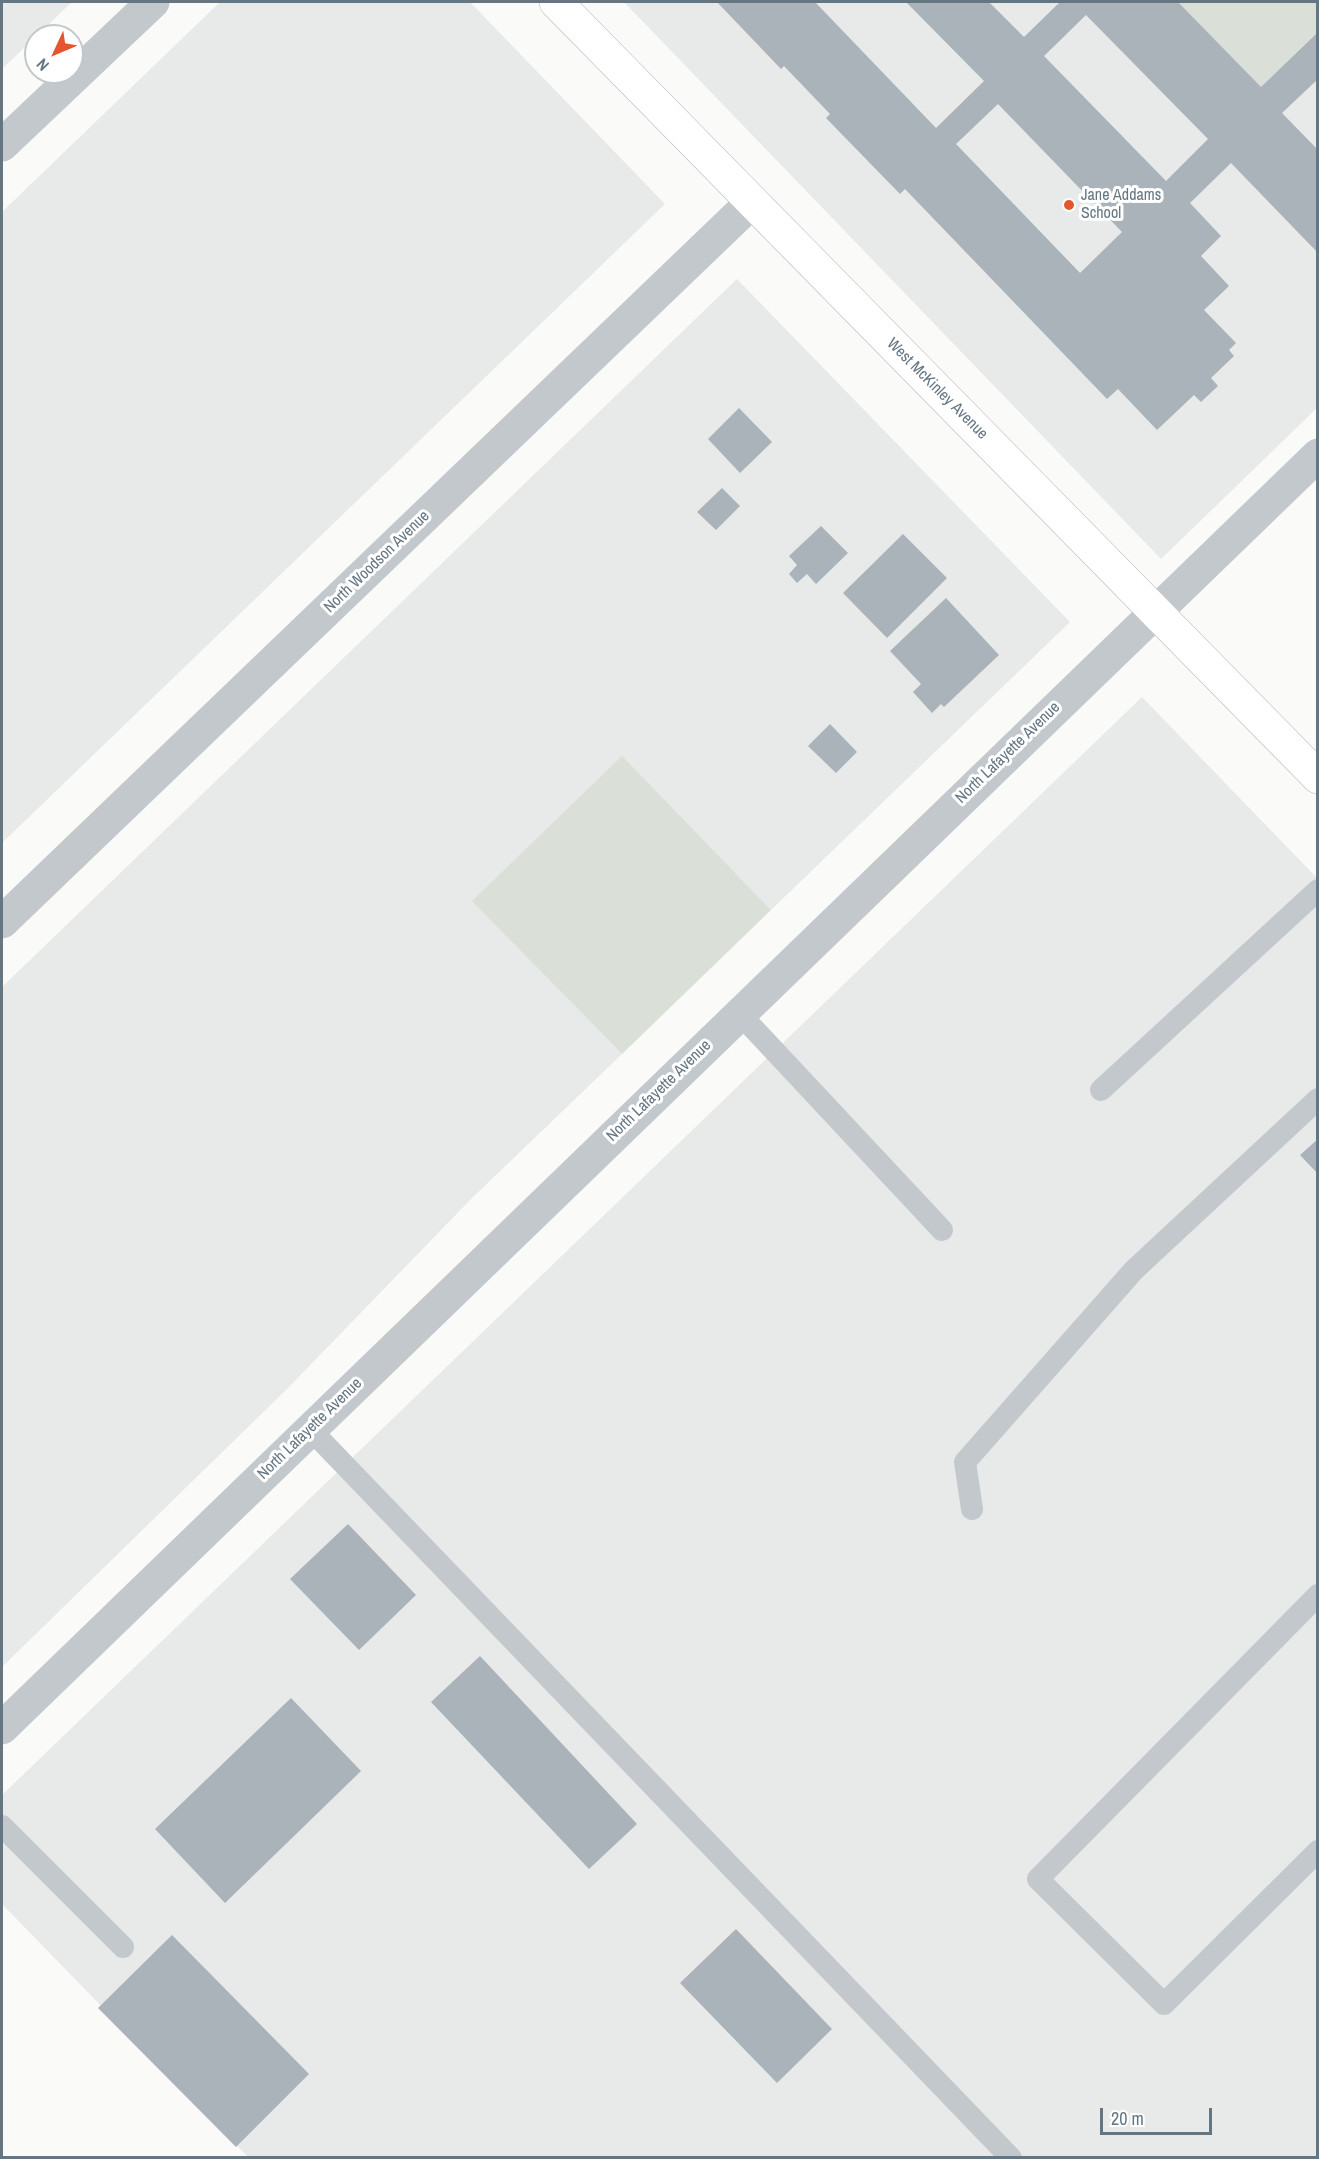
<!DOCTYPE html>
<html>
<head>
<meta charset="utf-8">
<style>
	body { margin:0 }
	#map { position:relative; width:1319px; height:2159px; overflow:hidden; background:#fafaf8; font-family:"Archivo Narrow",sans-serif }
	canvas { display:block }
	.frame { position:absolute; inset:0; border:3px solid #657683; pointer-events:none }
	.north { position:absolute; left:24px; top:24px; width:60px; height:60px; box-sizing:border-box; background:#fff; border:2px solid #c1c8cd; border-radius:50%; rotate:226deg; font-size:16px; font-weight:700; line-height:24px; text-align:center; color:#657683 }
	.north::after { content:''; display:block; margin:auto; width:21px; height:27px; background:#e4572e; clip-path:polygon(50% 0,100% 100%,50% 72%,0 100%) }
	.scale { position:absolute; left:1100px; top:2108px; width:112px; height:27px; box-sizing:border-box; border:3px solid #657683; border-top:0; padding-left:8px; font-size:18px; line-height:21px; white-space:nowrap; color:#657683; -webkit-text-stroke:4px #fff; paint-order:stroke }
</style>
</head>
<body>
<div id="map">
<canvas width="1319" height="2159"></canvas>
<div class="frame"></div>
<div class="north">N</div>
<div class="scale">20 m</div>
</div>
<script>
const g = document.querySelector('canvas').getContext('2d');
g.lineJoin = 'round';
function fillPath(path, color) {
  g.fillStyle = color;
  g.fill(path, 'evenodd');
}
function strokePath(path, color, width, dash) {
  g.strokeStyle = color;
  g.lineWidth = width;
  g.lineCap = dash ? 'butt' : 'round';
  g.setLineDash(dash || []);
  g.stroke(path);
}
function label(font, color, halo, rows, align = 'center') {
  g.font = font + ' "Archivo Narrow",sans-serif';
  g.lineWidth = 6;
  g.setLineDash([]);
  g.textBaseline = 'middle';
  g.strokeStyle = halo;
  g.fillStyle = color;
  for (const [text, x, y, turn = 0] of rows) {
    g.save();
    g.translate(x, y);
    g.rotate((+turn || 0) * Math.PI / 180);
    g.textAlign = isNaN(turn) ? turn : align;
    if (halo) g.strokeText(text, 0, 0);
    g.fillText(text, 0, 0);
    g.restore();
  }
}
fillPath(new Path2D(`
	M2,2H72L2,69Z
	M220,2H470L665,204L2,843V212Z
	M624,2H1317V408L1161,559Z
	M737,279L1070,622L771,910L622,757L473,901L622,1054L472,1198L287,1389L2,1667V987Z
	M1142,697L1317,878V2157H248L2,1904V1795Z`), '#e8e9e9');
fillPath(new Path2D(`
	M1178,2H1317V32L1261,87Z
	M622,756L771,910L622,1054L472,901Z`), '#dadfd7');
fillPath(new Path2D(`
	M717,2H815L936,128L984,81L906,2H989L1024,37L1060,2H1178L1261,87L1318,32V79L1282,113L1318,150V253L1231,163L1190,203L1221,236L1201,256L1229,286L1204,310L1236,343L1229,350L1234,356L1211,378L1218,386L1201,402L1194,395L1157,430L1118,389L1107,399L905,189L900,194L826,118L830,114L784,66L781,69ZM1086,15L1208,139L1166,181L1044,56ZM998,104L1122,232L1080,273L956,144Z
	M739,408L772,442L740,473L708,439Z
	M722,488L740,506L716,530L697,512Z
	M821,526L848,553L816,584L807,574L797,583L789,574L797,565L789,556Z
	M903,534L947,578L887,638L843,593Z
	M946,598L999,655L944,707L941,704L932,713L913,692L921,684L890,651Z
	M830,724L857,752L836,773L808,746Z
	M1318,1139V1174L1300,1155Z
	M348,1524L416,1595L359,1650L290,1579Z
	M480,1656L637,1824L589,1869L431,1702Z
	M291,1698L361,1771L225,1903L155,1829Z
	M736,1929L832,2029L777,2083L680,1983Z
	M172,1935L309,2074L236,2147L98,2008Z`), '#aab3b9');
const secondary = new Path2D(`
	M556,2L1318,777`);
strokePath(secondary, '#b3babf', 34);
strokePath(new Path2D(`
	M739,1013L942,1230
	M1101,1090L1318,890
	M310,1429L1011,2158
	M972,1509L965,1462L1134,1270L1318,1099
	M1318,1595L1038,1879L1164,2004L1318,1851
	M2,1826L123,1947`), '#c3c8cc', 22);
strokePath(new Path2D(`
	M2,145L153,2
	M2,922L752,202
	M2,1728L1318,455`), '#c3c8cc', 33);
strokePath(secondary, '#fff', 33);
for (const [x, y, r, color] of [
	[1069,205,6,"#e4572e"]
]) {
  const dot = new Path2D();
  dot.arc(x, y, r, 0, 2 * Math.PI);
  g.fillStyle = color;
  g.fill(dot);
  strokePath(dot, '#fff', 2);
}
label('16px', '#657683', '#fff', [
	["Jane Addams",1081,196],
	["School",1081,214]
], 'left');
label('16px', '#657683', '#fff', [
	["West McKinley Avenue",937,389,45],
	["North Woodson Avenue",377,562,-44],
	["North Lafayette Avenue",1008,753,-44],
	["North Lafayette Avenue",659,1091,-44],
	["North Lafayette Avenue",310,1429,-44]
]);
</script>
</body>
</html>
